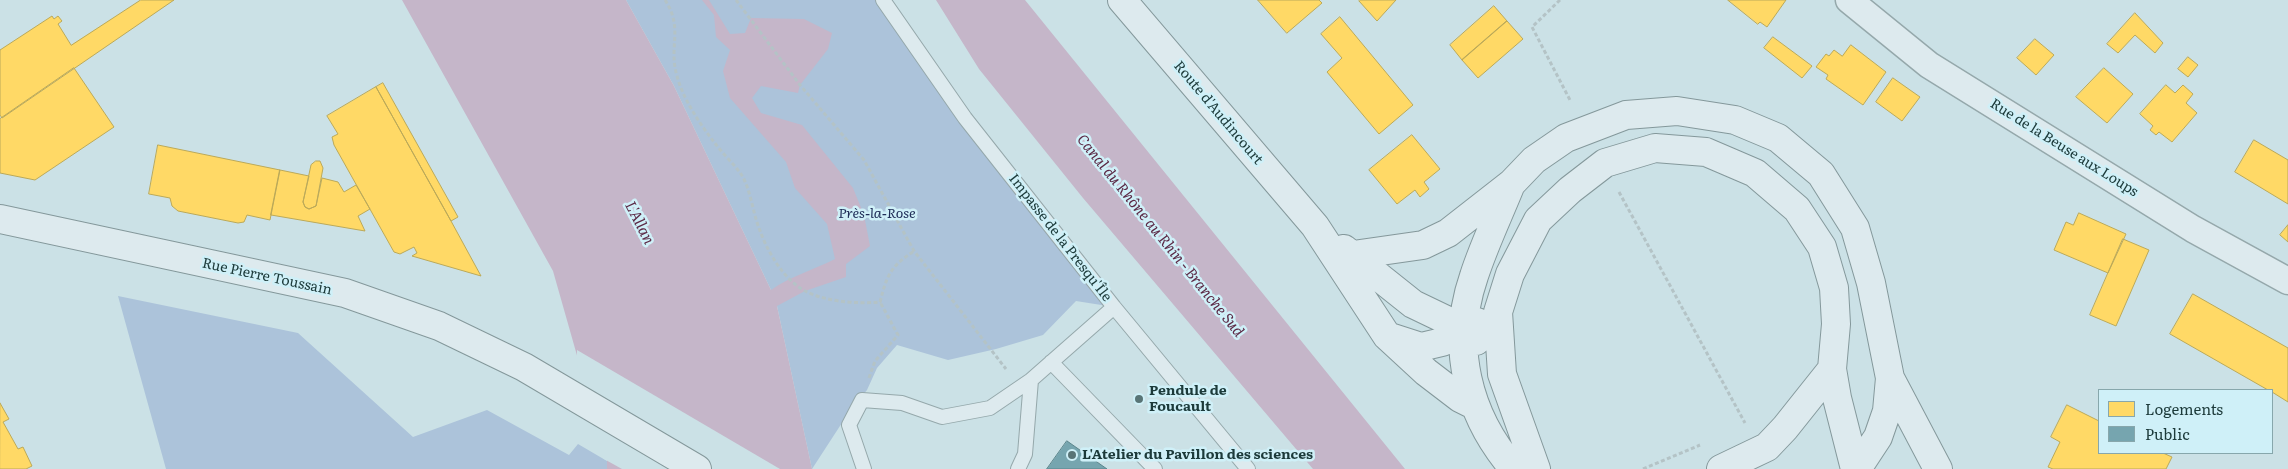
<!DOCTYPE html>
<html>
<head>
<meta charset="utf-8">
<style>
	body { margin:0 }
	#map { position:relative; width:2288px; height:469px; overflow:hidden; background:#cbe1e6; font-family:Literata,serif }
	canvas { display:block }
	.legend { position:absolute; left:2098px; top:389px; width:175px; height:65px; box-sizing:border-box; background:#cff0f8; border:1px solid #87a7ac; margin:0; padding:6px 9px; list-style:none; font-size:15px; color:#1c3a3a }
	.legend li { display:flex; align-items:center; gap:10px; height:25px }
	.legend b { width:25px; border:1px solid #87a7ac }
</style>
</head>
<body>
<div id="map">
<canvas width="2288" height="469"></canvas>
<ul class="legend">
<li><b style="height:14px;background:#ffd966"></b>Logements</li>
<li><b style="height:14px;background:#76a5af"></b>Public</li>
</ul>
</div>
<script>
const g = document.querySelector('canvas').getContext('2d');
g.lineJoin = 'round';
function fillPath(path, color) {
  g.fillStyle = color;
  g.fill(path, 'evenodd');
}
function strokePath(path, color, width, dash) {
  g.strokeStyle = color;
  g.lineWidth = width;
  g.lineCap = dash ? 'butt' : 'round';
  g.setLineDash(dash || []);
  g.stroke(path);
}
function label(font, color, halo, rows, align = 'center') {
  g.font = font + ' Literata,serif';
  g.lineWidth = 5;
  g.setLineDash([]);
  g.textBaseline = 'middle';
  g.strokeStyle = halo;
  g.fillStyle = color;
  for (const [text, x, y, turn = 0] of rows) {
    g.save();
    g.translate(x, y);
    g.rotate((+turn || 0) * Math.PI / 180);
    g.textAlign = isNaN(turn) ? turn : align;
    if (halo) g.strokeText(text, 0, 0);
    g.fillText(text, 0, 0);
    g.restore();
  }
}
fillPath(new Path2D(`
	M626,0H883L1114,307L1076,301L1043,335L996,349L948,360L897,345L877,368L867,390L851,409L812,469L777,306L771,290L674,86Z
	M118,296L298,333L413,437L487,410L569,455L578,444L607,461V469H166Z`), '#acc3da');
fillPath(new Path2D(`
	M402,0H626L674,86L771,290C791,276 813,270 835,259L827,224L795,188L786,162L730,98L723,71L730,50L716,37L714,15L702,0H709L730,34L745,33L751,18L804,19L832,33L828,49L800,85L798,93L761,86L752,98L761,113L802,125L853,188L864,215L870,246L846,264V277L805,291L777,306L812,469H607V461L553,271Z
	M936,0H1025L1405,469H1313L1083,198L979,69Z`), '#c5b6c9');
fillPath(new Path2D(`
	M577,350L780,469H622L604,459L577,365Z`), '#cbe1e6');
const homes = new Path2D(`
	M141,0H174L2,118L0,115V50L52,16L54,19L58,16L62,21L58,24L71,45Z
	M1258,0H1319L1322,3L1287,33Z
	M1360,0H1396L1377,21L1359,1Z
	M1728,0H1786L1767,27L1760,22L1758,24Z
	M1494,6L1507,21L1462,60L1450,45Z
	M2135,13L2163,43L2155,53L2135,35L2118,53L2107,44Z
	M1340,17L1413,105L1379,134L1327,72L1342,58L1321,34Z
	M1507,21L1523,39L1478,78L1462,60Z
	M1773,37L1812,66L1802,78L1764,48Z
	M2035,39L2054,55L2036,75L2017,58Z
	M1851,45L1886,72L1863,105L1826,79L1828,75L1816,67L1826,54L1829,56L1834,50L1842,56Z
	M2188,57L2198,65L2188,77L2178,69Z
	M74,68L114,127L35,180L0,173V119Z
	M2104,68L2133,94L2107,123L2076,97Z
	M1893,78L1920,97L1902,121L1876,102Z
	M383,83L458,217L451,221L376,87Z
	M2166,85L2175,93L2183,85L2193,94L2186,103L2197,113L2172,142L2159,132L2156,135L2150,130L2153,126L2140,114Z
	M376,87L451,221L481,276L412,256L417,253L414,247L400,254L394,252L334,145L332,137L338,134L327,116Z
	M1412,135L1440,169L1424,182L1429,189L1420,197L1415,190L1397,204L1369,170Z
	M2254,140L2288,160V204L2235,172Z
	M158,145L280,170L270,220L247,215L244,222L238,223L178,211L172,206L170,198L149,194Z
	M316,161H320L323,168L316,206L309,209L305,207L303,202L311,165Z
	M280,170L309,176L303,202L305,207L309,209L316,206L322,178L338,182L344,192L356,185L370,209L358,216L365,231L271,215Z
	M2079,213L2126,234L2108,273L2054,250L2066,222L2073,225Z
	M2288,225V242L2280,235Z
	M2123,239L2149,250L2116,326L2090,315Z
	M2193,294L2288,348V402L2272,392V390H2268L2170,334Z
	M0,403L9,419L3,422L18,449L23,447L32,466L26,469H0Z
	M2067,405L2099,421V453H2163L2172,457L2166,469H2053L2048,467L2060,442L2051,437Z`);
fillPath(homes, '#ffd966');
strokePath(homes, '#bba959', 1);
const public = new Path2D(`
	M1067,441L1107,469H1047Z`);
fillPath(public, '#76a5af');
strokePath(public, '#5b858c', 1);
const lane = new Path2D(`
	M883,0L965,118L1114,307L1248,469
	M1051,362L1155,469
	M864,469L849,425L862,400L902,403L942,417L990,408L1031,380L1114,307
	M1018,469L1025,454L1031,380`);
const street = new Path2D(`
	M1849,0L1929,65L2193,229L2288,281`);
const secondary = new Path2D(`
	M1122,0L1315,226L1387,336L1426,372L1460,398L1474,405
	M1511,184C1499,214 1484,245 1474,276C1450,345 1467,415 1514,469
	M0,219L345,293L439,326L524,367L697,469
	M1344,249L1413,304L1463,328L1476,341
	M1353,255L1423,245L1448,233L1512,183L1534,160L1566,138L1626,115L1677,111L1735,120L1778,138L1821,174L1855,228L1871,283L1890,378L1887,411L1878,437L1857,469
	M1390,337L1421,347L1442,342L1477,322
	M1890,378L1938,469
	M1536,469L1502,374L1498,312L1510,274L1538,220L1570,190L1605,163L1655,148L1706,152L1755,173L1797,209L1822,247L1834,288L1836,324L1832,369L1837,398L1855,469
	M1721,469L1767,447L1785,428L1832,369`);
strokePath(lane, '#95a8ab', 16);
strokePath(street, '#95a8ab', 29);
strokePath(secondary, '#84989b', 30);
strokePath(new Path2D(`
	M665,0C684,29 668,46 677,76C683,99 700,124 714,142C722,153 733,163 741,174C750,187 753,213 759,228C767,251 783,279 805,291C827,302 856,304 880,302C887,275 890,267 914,251
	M736,0L800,85L864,160L914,251L1006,369
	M1560,0L1532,27L1571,102
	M1619,192L1745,423
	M869,378L875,361L898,335L880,302
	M1643,469L1700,445`), '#b4c3c6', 3, [4, 2.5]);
strokePath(lane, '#ddeaee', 14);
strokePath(street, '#ddeaee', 26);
strokePath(secondary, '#ddeaee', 28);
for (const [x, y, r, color] of [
	[1139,399,5,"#597476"],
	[1072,455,5,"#597476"]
]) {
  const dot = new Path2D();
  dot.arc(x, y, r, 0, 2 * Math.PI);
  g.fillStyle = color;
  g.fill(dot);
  strokePath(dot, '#cff0f8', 2);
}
label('14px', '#1c3a3a', '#cff0f8', [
	["Route d'Audincourt",1218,113,50],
	["Rue de la Beuse aux Loups",2064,148,32],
	["Impasse de la Presqu'Île",1060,238,52],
	["Rue Pierre Toussain",267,277,12]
]);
label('italic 14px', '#202e58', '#cff0f8', [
	["Près-la-Rose",877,214]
]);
label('bold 14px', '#1c3a3a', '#cff0f8', [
	["Pendule de",1149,391],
	["Foucault",1149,407],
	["L'Atelier du Pavillon des sciences",1082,455]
], 'left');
label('italic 15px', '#5b2945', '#cff0f8', [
	["L'Allan",639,223,63],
	["Canal du Rhône au Rhin - Branche Sud",1160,236,51]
]);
</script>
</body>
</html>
